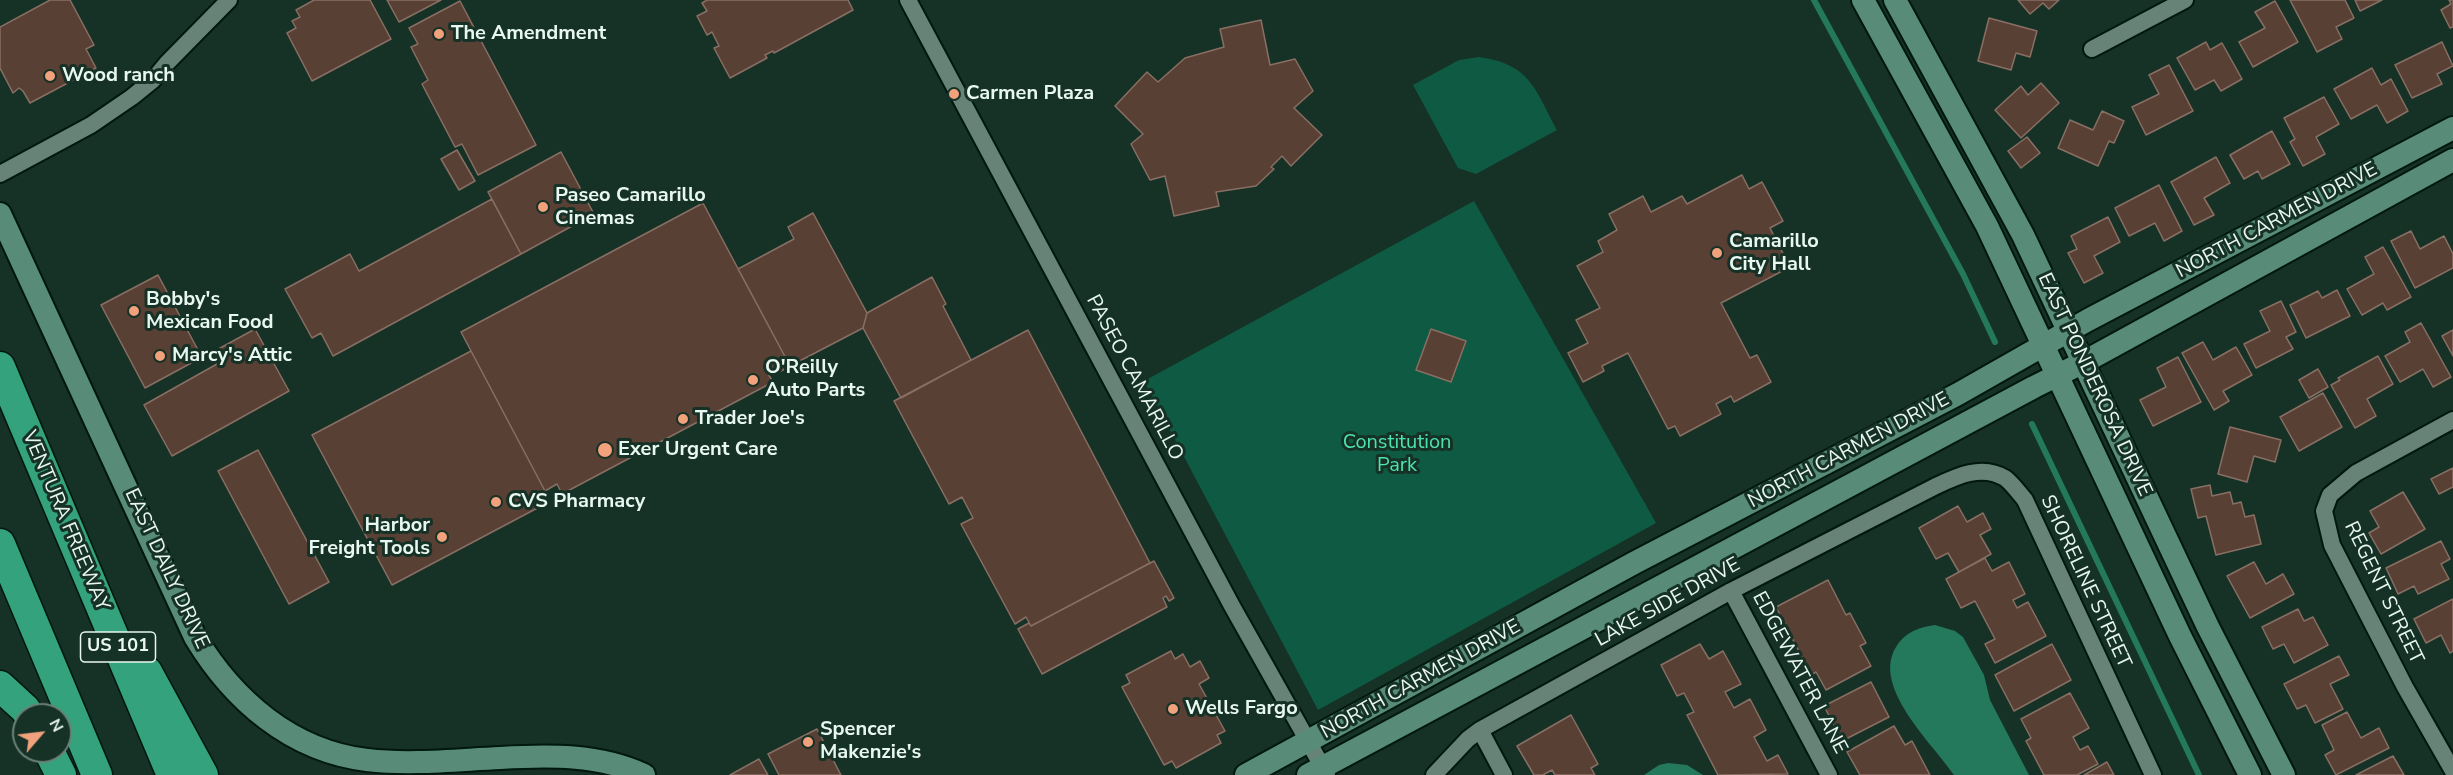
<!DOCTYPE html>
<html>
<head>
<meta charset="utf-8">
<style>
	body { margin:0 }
	#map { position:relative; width:2453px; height:775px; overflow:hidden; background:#163126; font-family:"Nunito Sans",sans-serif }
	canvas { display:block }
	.north { position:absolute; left:12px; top:703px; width:60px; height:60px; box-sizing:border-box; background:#163126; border:2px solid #6a8177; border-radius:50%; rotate:62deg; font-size:16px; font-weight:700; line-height:24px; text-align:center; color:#e8f8f1 }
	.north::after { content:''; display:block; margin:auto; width:21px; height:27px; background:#f1a17c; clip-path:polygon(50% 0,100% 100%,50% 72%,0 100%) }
</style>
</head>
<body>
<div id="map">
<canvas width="2453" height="775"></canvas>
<div class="north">N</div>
</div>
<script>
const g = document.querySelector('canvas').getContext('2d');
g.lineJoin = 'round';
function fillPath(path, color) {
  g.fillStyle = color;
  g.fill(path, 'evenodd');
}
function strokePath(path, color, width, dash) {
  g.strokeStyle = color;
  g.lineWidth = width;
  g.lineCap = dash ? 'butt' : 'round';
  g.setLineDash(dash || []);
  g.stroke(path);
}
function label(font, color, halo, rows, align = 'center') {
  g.font = font + ' "Nunito Sans",sans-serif';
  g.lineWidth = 6;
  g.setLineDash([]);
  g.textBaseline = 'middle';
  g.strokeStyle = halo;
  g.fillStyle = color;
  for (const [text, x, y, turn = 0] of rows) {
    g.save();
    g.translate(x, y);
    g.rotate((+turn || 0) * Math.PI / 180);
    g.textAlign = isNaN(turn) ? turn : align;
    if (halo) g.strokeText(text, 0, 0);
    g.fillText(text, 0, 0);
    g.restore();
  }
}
fillPath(new Path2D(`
	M1479,57C1530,64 1535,89 1557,130L1476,174L1458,168L1413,85L1459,60Z
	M1474,201L1656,523L1318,710L1144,381Z`), '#0f5a43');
fillPath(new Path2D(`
	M1935,625L1955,631L1963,637L1984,675L1990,700L2029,775H1954C1933,744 1871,687 1896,647C1905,632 1919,627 1935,625Z
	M1668,763L1687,765L1703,775H1644L1659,765Z`), '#24795d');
strokePath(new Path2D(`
	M1814,0L1963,274L1995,342
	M2032,424L2199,775`), '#24795d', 6);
const building = new Path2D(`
	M50,0H70L94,45L86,49L96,68L30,103L23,91L19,88L13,93L0,68V27Z
	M314,0H370L391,39L312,81L287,33L296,28L292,21L300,17L296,10Z
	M387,0H441L399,22Z
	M707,0H848L853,10L774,53L773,51L765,55L767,58L730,78L714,48L719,46L712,32L707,35L697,16L707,11L702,3Z
	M2018,0H2059L2049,9L2043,3L2030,14Z
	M2290,0H2345L2354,18L2336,27L2342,39L2317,52Z
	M2355,0H2382L2360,11Z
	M2449,0H2453V27L2450,28L2441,10L2451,4Z
	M460,1L536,145L478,175L462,144L455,147L422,84L428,80L411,47L418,44L409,28Z
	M2275,1L2298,42L2253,67L2239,42L2265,28L2255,12Z
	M1989,18L2037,31L2030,57L2016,53L2011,70L1978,61Z
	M1261,20L1270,65L1295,59L1313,91L1294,108L1322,135L1291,166L1282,156L1271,167L1274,169L1256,186L1216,192L1219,206L1174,216L1165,176L1150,180L1131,144L1143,134L1115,106L1147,72L1158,82L1185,58L1224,47L1220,29Z
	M2206,42L2210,50L2222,43L2242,79L2221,91L2214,80L2195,90L2177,58Z
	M2442,42L2453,66L2437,74L2442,84L2412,98L2395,65Z
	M2169,65L2193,111L2146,135L2132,107L2159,94L2149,75Z
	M2372,68L2381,85L2391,79L2408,111L2387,123L2377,105L2351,119L2334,89Z
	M2041,83L2059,103L2021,138L1995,110L2021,86L2028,95Z
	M2324,97L2339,124L2316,137L2325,154L2303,166L2290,142L2295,139L2284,118Z
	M2102,111L2124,121L2114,143L2109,141L2098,166L2058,148L2070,120L2093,130Z
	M2272,131L2290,164L2262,179L2258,171L2244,179L2230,155Z
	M2027,137L2040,153L2021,168L2008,151Z
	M457,150L475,181L459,190L441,159Z
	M561,152L594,214L521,254L488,192Z
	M2216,157L2230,183L2204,198L2214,215L2194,225L2171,182Z
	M1742,175L1749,189L1762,182L1783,221L1770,228L1790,267L1721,303L1750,358L1757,355L1771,382L1734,402L1731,396L1716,404L1721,414L1680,436L1675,426L1668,429L1628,353L1602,366L1604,371L1583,382L1568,353L1588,343L1576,320L1600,308L1577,266L1603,252L1598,241L1617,230L1609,214L1643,196L1651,212L1682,196L1687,204Z
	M2159,185L2182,231L2164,241L2155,223L2129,236L2115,208Z
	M492,199L521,254L333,356L321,333L312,338L285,289L350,254L359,271Z
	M703,203L790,366L776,374L773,369L767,372L773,382L562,494L557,484L545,491L461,332Z
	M813,213L867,313L863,328L790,366L738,269L794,239L788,227Z
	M2108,217L2120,242L2094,256L2103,273L2084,283L2068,253L2077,249L2071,236Z
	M2411,231L2420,249L2444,236L2453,254V268L2415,288L2391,241Z
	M2383,247L2411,297L2387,310L2383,303L2362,315L2347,289L2374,274L2365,257Z
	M158,275L198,350L191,354L195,361L145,388L101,305Z
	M932,277L946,304L943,306L971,360L901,398L863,328L867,313Z
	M2337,290L2350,316L2306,338L2290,305L2318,291L2322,298Z
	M2281,301L2296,332L2286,337L2293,349L2256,368L2244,344L2270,331L2260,311Z
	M2421,323L2451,377L2433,387L2423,369L2400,382L2385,356L2410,342L2405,332Z
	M255,329L289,391L172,456L144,405L217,364L211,353Z
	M1431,329L1466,341L1451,382L1416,370Z
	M1028,330L1150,563L1031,626L1026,617L1015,624L961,524L973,518L962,497L949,504L894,401Z
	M2453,330V356L2442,336Z
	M2203,342L2213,360L2236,347L2252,375L2223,391L2229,401L2214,410L2182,353Z
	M471,351L545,491L539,494L545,504L392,585L312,435Z
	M2378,356L2393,384L2367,399L2376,416L2355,428L2331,385L2340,380L2338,378Z
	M2178,357L2201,402L2153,426L2140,400L2166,387L2157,368Z
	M2318,369L2328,387L2309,398L2299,380Z
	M2323,393L2342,427L2299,451L2280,417Z
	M2230,427L2281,440L2275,462L2254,456L2247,482L2218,474Z
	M258,450L329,582L289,604L218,471Z
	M2453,468V487L2439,494L2431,479Z
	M2210,485L2212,496L2230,492L2233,504L2241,502L2245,517L2254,515L2261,544L2216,555L2206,516L2198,518L2191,489Z
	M2403,492L2425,529L2381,554L2369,533L2379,527L2370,511Z
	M1958,506L1967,522L1983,513L1991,529L1980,535L1991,554L1959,572L1948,553L1936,559L1919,528Z
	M2441,541L2450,559L2441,564L2449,579L2418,594L2414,586L2398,594L2386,568Z
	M1985,558L1992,571L2009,562L2025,594L2013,600L2017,608L2028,602L2046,636L1995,663L1985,644L1995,639L1975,601L1961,608L1946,579Z
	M1154,561L1174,598L1169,601L1166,596L1163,598L1167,607L1042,674L1018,629L1029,623L1031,626Z
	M2254,562L2266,584L2283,574L2294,594L2250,618L2227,576Z
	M1828,580L1846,615L1850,613L1866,643L1860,646L1871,666L1826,690L1816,672L1811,675L1776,607Z
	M2453,599V651L2450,653L2441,635L2426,643L2414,619Z
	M2298,609L2304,621L2313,617L2328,645L2294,663L2284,644L2273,649L2262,627Z
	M1700,644L1709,659L1723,651L1741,684L1725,692L1734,708L1750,699L1766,730L1754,737L1767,761L1778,755L1788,774L1718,775L1687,715L1694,712L1684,693L1677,696L1661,665Z
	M2052,644L2071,680L2014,711L1995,675Z
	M1171,651L1175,659L1183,654L1190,667L1200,661L1209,678L1199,684L1225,731L1217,735L1221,743L1176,768L1172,761L1164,765L1122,687L1130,683L1126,675Z
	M2339,656L2349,675L2330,684L2343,709L2315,723L2306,705L2297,709L2284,684Z
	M1871,682L1889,717L1842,741L1824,706Z
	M2070,693L2089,728L2073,737L2080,750L2088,746L2098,764L2077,775H2044L2026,741L2031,738L2021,719Z
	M2347,712L2361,738L2379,728L2389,748L2336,775L2325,755L2334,750L2322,725Z
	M1571,715L1598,764L1591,768L1595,775H1555L1552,770L1543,775H1534L1517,746Z
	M1894,726L1905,745L1912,741L1930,775H1860L1847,752Z
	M817,729L841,775H779L768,754Z
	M2393,756L2404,775H2356Z
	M759,759L768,775H730Z
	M2107,762L2114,775H2084Z`);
fillPath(building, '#584035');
strokePath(building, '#896f63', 1.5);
const minor = new Path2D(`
	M908,0L1232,606L1327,775
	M2092,49L2185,0
	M0,174L91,125L132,97L153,80L167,63L229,0
	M2453,420L2356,473L2330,495L2324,511L2332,545L2405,687L2453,771
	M1731,591L1829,775
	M1480,730L1504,775
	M1434,775L1468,739L1480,730L1731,591L1936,486C1957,476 1982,464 2005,478C2012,483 2019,493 2025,500L2153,775`);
const secondary = new Path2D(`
	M1863,0L1987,226L2180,636L2250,775
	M1895,0L2023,235L2208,627L2284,775
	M0,214L195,637C233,700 291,751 367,760C410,765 456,760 500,758C548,755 599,754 644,775
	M1246,775L1634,563L1958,394L2088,320L2453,128
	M1308,775L2034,387L2084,362L2453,160`);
const motorway = new Path2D(`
	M0,367L172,775
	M0,544L97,775
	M147,672L203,775
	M0,686L25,709L29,715
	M49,751L61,775`);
strokePath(minor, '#00180f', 20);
strokePath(secondary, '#00180f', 26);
strokePath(motorway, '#00180f', 33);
strokePath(minor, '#678377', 16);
strokePath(secondary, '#588c79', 22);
strokePath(motorway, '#34a27d', 30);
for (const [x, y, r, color] of [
	[439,34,6,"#f1a17c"],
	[50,76,6,"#f1a17c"],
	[954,94,6,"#f1a17c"],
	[543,207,6,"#f1a17c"],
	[1717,253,6,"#f1a17c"],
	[134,311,6,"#f1a17c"],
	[160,356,6,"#f1a17c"],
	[753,380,6,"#f1a17c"],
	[683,419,6,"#f1a17c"],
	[605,450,8,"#f1a17c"],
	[496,502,6,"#f1a17c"],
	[442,537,6,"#f1a17c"],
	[1173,709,6,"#f1a17c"],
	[808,742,6,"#f1a17c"]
]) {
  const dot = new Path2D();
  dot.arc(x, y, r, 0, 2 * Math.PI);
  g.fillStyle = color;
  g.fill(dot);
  strokePath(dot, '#163126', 2);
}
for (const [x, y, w] of [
	[118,647,75]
]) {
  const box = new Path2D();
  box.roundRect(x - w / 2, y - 15, w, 30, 4.5);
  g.fillStyle = '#163126';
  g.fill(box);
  strokePath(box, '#e8f8f1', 1.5);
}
label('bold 18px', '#e8f8f1', null, [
	["US 101",118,647]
]);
label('bold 20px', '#e8f8f1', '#163126', [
	["The Amendment",451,34],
	["Wood ranch",62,76],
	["Carmen Plaza",966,94],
	["Paseo Camarillo",555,196],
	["Cinemas",555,219],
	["Camarillo",1729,242],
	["City Hall",1729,265],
	["Bobby's",146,300],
	["Mexican Food",146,323],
	["Marcy's Attic",172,356],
	["O'Reilly",765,368],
	["Auto Parts",765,391],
	["Trader Joe's",695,419],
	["Exer Urgent Care",618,450],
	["CVS Pharmacy",508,502],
	["Harbor",430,526,"right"],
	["Freight Tools",430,549,"right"],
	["Wells Fargo",1185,709],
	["Spencer",820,730],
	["Makenzie's",820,753]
], 'left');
label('20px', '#e8f8f1', '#163126', [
	["NORTH CARMEN DRIVE",2277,221,-28],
	["PASEO CAMARILLO",1134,378,62],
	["EAST PONDEROSA DRIVE",2094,385,65],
	["NORTH CARMEN DRIVE",1849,451,-28],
	["VENTURA FREEWAY",65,521,67],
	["EAST DAILY DRIVE",166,569,65],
	["SHORELINE STREET",2085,582,65],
	["REGENT STREET",2383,593,64],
	["LAKE SIDE DRIVE",1668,603,-29],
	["EDGEWATER LANE",1799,673,62],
	["NORTH CARMEN DRIVE",1421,680,-29]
]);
label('20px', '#4de2b0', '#163126', [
	["Constitution",1397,443],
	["Park",1397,466]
]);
</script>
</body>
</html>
